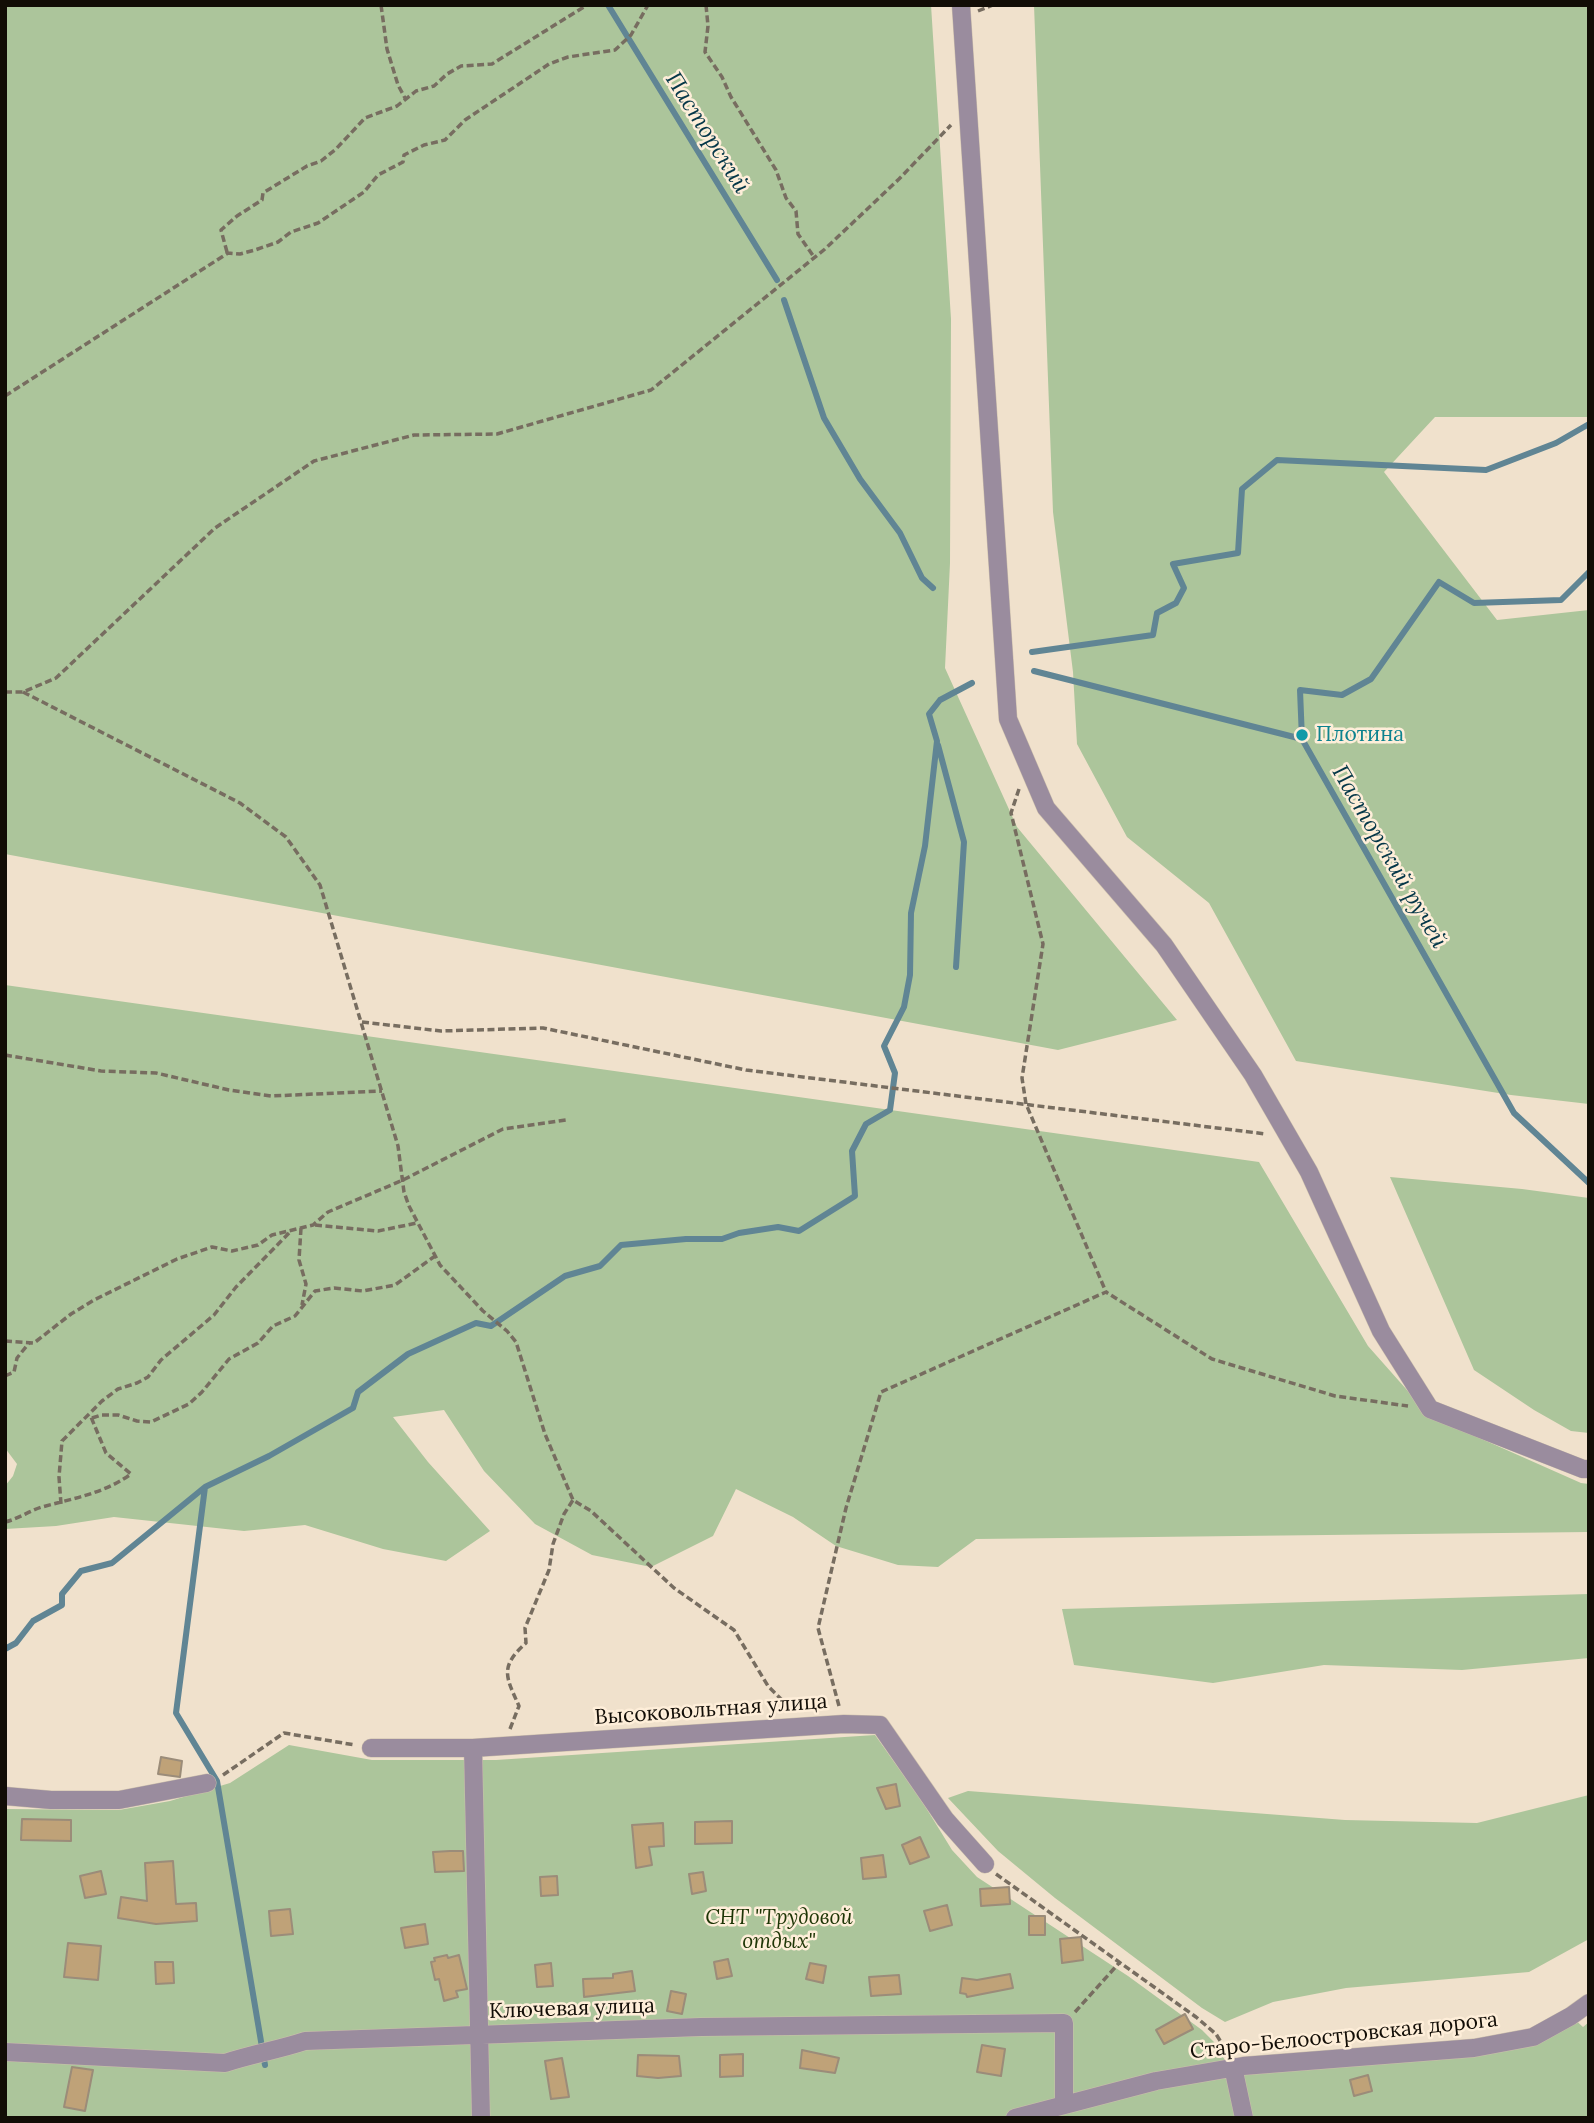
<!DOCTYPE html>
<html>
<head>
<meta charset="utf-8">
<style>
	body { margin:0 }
	#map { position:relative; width:1594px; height:2123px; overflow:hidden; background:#f0e1cc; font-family:Lora,serif }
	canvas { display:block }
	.frame { position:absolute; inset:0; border:7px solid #120d06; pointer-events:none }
</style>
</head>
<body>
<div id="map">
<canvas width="1594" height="2123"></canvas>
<div class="frame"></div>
</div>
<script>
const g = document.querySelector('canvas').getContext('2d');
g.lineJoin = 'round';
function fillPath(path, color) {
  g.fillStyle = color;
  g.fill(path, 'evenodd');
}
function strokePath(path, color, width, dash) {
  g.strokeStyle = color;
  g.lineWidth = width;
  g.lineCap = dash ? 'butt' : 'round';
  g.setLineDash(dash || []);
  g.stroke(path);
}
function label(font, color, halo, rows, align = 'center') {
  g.font = font + ' Lora,serif';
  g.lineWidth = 5;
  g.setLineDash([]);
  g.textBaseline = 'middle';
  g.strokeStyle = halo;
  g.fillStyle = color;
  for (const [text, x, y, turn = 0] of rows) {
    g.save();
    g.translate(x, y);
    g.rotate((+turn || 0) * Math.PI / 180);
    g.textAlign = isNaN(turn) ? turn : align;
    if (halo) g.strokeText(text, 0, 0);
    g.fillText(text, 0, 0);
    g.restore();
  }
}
fillPath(new Path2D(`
	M5,5H931L951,319L950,563L945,668L1017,827L1177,1020L1058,1050L5,854Z
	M1034,5H1589V417H1435L1384,472L1497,620L1589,610V1104L1511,1095L1296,1061L1209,903L1127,837L1077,744L1073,672L1053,512Z
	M5,985L1259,1162L1368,1346L1430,1416L1581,1483L1589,1484V1532L976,1539L938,1567L898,1565L836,1546L793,1517L736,1489L713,1536L651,1567L592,1555L535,1524L484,1471L444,1410L393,1417L428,1462L490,1531L446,1561L383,1549L305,1525L244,1531L114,1517L56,1526L5,1529V1486L13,1476L17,1464L5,1448Z
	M1390,1177L1522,1189L1589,1198V1433L1571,1431L1534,1410L1474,1370Z
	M1589,1594V1658L1462,1670L1324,1665L1213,1683L1074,1665L1062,1609Z
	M875,1735L920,1798L952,1850L977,1877L1128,1976L1202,2030L1214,2042L1226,2062L1474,2048L1571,2016L1583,2027L1589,2022V2118H5V1809L119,1810L170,1801L230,1783L289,1745L372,1760H496Z
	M968,1791L1345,1820L1477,1823L1589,1795V1939L1529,1972L1346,1988L1273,2002L1225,2022L1202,2008L1055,1898L998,1851L948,1798Z`), '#acc59b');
strokePath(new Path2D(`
	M608,5L777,280
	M784,300L824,418L860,479L900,533L922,578L933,588
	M1589,572L1561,600L1474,603L1439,582L1371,679L1342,695L1300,690L1302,739L1514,1113L1589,1183
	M1032,652L1153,635L1157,613L1176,603L1184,588L1173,564L1238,553L1242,489L1277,460L1486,470L1556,443L1589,424
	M1034,671L1302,739
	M938,745L964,842L956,967
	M5,1649L16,1643L33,1621L62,1605V1594L81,1571L112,1563L205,1487
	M265,2065L217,1781L176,1713L205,1487L269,1456L353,1408L358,1392L408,1354L476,1323L491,1326L565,1276L600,1266L621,1245L686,1239H722L739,1233L778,1227L799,1231L855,1196L852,1151L866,1124L890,1110L895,1073L884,1046L904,1007L910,975L911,913L925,846L937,741L929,714L940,700L972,683`), '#608594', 6);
const building = new Path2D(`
	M161,1757L182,1761L180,1777L158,1774Z
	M896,1784L900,1806L886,1809L877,1788Z
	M22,1819L71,1820V1841L21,1840Z
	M732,1821V1843L695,1844V1822Z
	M663,1823L664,1846L649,1847L652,1865L636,1868L632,1825Z
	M920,1837L929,1857L910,1864L902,1845Z
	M450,1851H463L464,1871L435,1872L433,1852Z
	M883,1855L886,1877L863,1879L861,1858Z
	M173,1861L176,1904L196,1903L197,1921L156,1924L118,1918L121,1897L147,1901L145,1863Z
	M101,1871L106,1894L85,1898L80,1876Z
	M703,1872L706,1891L692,1894L689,1874Z
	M557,1876L558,1895L541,1896L540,1877Z
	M1009,1887L1010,1904L981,1906L980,1889Z
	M947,1905L952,1925L930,1931L924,1911Z
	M290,1909L293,1934L271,1936L269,1911Z
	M1029,1916H1045V1935H1029Z
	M425,1924L428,1944L405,1948L401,1928Z
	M1081,1937L1083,1960L1062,1963L1060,1939Z
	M68,1943L101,1946L98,1980L64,1977Z
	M447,1955L448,1958L459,1955L467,1989L456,1991L458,1997L444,2001L439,1979L435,1980L431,1962L435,1961L434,1958Z
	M728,1959L732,1976L717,1979L714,1962Z
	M155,1962H173L174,1983L156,1984Z
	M551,1963L553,1986L537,1987L535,1965Z
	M810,1963L826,1966L823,1983L806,1979Z
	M632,1971L635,1991L584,1997L583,1979L613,1978V1974Z
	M1010,1974L1013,1988L967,1997L966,1994L960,1993L962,1978L977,1980Z
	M899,1975L901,1994L871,1996L869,1977Z
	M671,1991L686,1994L682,2014L667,2011Z
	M1185,2014L1193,2029L1164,2044L1156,2030Z
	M982,2045L1005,2049L1001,2076L977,2072Z
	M802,2050L839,2058L835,2073L800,2068Z
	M743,2054V2076L720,2077V2055Z
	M638,2055L679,2056L681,2076L658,2078L637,2076Z
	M562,2058L569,2097L551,2099L545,2061Z
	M72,2067L93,2070L85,2111L64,2107Z
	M1368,2075L1372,2091L1354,2096L1350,2080Z`);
fillPath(building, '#bfa278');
strokePath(building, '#9b8c79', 2);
const minor = new Path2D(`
	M961,5L1008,719L1046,808L1164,945L1253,1075L1309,1172L1381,1331L1430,1409L1583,1469H1589
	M371,1748H473L844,1724L880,1725L945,1819L985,1864
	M473,1748L481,2118
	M5,1796L51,1800H119L207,1783
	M5,2052L225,2063C252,2054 278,2050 305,2041L701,2027L1064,2023V2104
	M1233,2067L1244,2118
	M1015,2118L1156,2081L1243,2066L1474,2048L1533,2037L1571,2016L1589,2003`);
strokePath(minor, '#ccbfac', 19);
strokePath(new Path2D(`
	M381,5L387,49L398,85L405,98
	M706,5L708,26L705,52L722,77L731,97L776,170L786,198L796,211L798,234L814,257
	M978,11L993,5
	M227,252L221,230L237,216L262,200L263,193L307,166L321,161L336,149L365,118L397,106L416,91L434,86L447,74L461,66L492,64L587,5
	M5,396L228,253L240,254L255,250L278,242L291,232L318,223L364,192L378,175L403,162L404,155L424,145L445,140L465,120L549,64L568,57L615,50L631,35L648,5
	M5,692H23L56,678L215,528L314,461L414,435L497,434L651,390L825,249L899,179L951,125
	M23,692L240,803L286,837L320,885L398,1146L404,1192L409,1206L440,1265L483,1311L507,1331L516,1342L545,1434L573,1500L591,1511L674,1588L734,1630L768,1686L793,1711
	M1019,789L1011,813L1043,944L1022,1078L1026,1104L1106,1292
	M362,1022L441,1031L543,1028L746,1070L1266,1134
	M5,1055L101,1071L156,1073L229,1090L271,1096L382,1091
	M315,1225L378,1231L417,1223
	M301,1228L299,1260L306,1284L302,1305
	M5,1341L34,1343L71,1314L94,1300L177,1259L212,1247L232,1251L258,1245L272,1235L313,1225L328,1212L403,1180L503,1129L566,1120
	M5,1376L14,1372L17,1358L29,1343
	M92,1418L101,1415H118L137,1421L151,1422L189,1404L202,1392L229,1359L258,1343L273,1326L295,1316L315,1291L334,1288L363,1291L395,1285L435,1256
	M61,1504L59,1477L62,1441L102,1401L118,1389L137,1383L148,1377L161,1360L214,1315L236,1287L289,1233
	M5,1522C18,1519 29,1511 42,1507C74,1498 103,1494 131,1474L106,1453L91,1417
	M839,1706L818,1628L846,1508L881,1392L1106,1292L1212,1359L1335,1396L1408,1406
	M510,1729L519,1706C506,1677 499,1667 526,1643L525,1628L549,1570L553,1544L564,1514L573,1500
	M223,1775L284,1733L355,1745
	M996,1874L1196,2017L1216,2034L1227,2052
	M1075,2012L1120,1962`), '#776d60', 3.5, [7, 3.5]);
strokePath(minor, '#9a8c9e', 18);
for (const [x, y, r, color] of [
	[1302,735,7,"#0f9aa8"]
]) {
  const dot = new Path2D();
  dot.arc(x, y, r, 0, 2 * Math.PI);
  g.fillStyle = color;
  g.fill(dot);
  strokePath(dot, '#feeed9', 2.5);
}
label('21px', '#0d838f', '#feeed9', [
	["Плотина",1316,735]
], 'left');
label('21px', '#120d06', '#feeed9', [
	["Высоковольтная улица",711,1710,-4],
	["Ключевая улица",572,2009,-2],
	["Старо-Белоостровская дорога",1344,2036,-6]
]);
label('italic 21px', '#1d3505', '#feeed9', [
	["СНТ \"Трудовой",779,1918],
	["отдых\"",779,1942]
]);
label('italic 23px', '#053748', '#feeed9', [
	["Пасторский",707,133,58],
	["Пасторский ручей",1389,857,60]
]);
</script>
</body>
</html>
